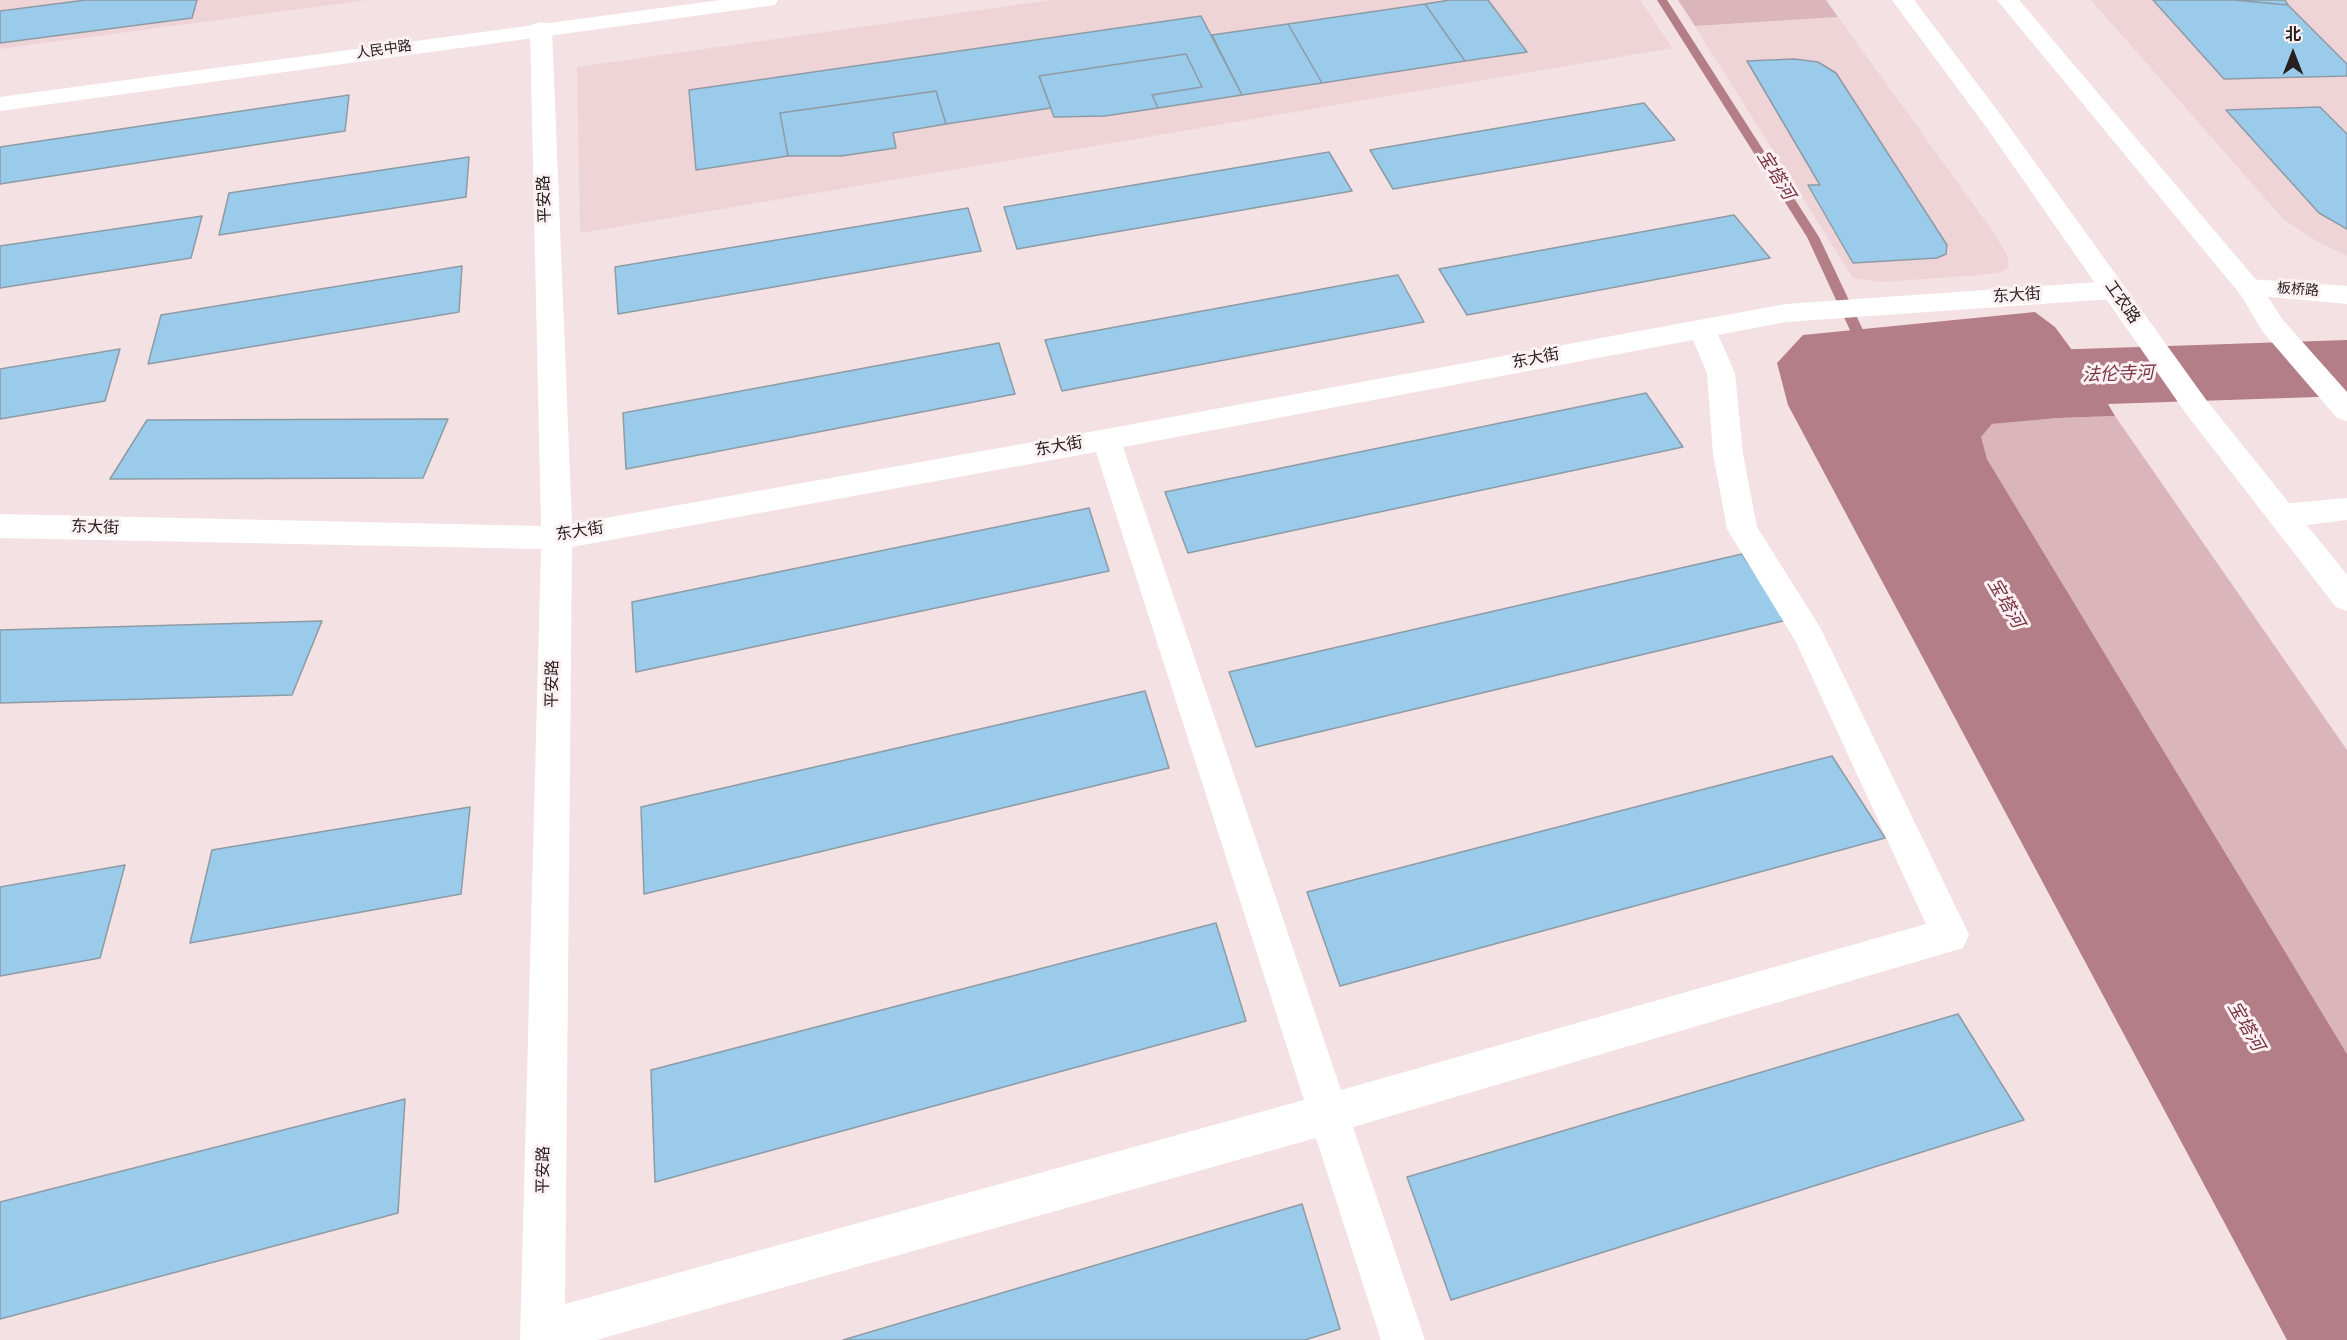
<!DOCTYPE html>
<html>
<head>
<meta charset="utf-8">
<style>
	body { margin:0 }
	#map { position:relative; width:2347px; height:1340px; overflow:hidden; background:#f4e1e4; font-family:Overpass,"Noto Sans SC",sans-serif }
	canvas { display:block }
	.north { position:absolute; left:2263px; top:24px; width:60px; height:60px; -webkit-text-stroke:4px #fcf1f2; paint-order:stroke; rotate:0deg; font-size:16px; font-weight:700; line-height:24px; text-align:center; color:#272021 }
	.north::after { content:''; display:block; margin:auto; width:21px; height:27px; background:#272021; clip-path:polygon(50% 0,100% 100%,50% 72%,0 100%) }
</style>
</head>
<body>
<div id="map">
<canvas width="2347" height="1340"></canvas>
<div class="north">北</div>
</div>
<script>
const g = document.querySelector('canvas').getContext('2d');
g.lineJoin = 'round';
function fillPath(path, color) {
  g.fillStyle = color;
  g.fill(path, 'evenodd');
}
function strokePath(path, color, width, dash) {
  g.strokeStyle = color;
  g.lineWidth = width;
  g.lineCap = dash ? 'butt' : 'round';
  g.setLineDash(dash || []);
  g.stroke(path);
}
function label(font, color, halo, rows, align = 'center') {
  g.font = font + ' Overpass,"Noto Sans SC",sans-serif';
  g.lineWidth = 6;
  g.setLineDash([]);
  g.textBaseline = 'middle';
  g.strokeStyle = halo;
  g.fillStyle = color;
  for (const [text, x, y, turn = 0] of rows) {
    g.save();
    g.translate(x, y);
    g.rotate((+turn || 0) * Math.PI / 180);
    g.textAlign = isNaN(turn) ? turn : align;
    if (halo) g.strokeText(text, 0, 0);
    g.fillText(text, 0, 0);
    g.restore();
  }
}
fillPath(new Path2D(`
	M0,0H367L0,49Z
	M1052,0H1640L1672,48L580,233L577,67Z
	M2091,0H2347V256L2318,242L2284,220Z
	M1838,17L1994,233L2007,255L2009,267L2001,272L1980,275L1881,282L1853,278L1695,26Z`), '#eed3d7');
fillPath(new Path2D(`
	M1678,0H1826L1838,17L1695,26Z
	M2115,416L2347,750V1054L1987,459L1980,437L1992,424L2058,418Z`), '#dab6bc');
fillPath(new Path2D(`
	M2035,312L2055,327L2094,380L2115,416L2058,418L1992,424L1981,437L1987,459L2347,1054V1340H2287L1788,405L1777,363L1803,335Z`), '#b37e87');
fillPath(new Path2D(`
	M1657,0H1667L1819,237L1873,351L1871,354H1861L1807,237Z`), '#b37e87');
fillPath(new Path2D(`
	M2347,340V396L2018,407L1961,420L1933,412L1921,392L1933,372L2018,351Z`), '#b37e87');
const building = new Path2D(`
	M86,0H197L192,18L0,43V11Z
	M1450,0H1488L1527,52L1465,61L1425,4Z
	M2153,0H2234L2288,5L2347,64V76L2224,79Z
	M2234,0H2285L2288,5Z
	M1425,4L1465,61L1322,83L1288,24Z
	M1201,16L1242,95L1158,108L1152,95L1202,87L1186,54L1039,76L1051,108L946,124L936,91L780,113L788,156L696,170L689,90Z
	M1288,24L1322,83L1242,95L1212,35Z
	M1186,54L1202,87L1152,95L1158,108L1105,116L1054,117L1039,76Z
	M1794,59L1818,62L1836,73L1947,245L1946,254L1937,258L1853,263L1808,185H1820L1747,61Z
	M936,91L946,124L893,133L896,148L841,156H788L780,113Z
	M349,95L345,131L0,184V147Z
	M1644,103L1675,140L1393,189L1370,150Z
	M2320,107L2347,134V229L2319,213L2226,110Z
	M1329,152L1352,191L1017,249L1004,207Z
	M469,157L466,197L219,235L229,193Z
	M968,208L981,251L618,314L615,267Z
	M1734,215L1770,258L1467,315L1439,269Z
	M202,216L191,258L0,288V246Z
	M462,266L459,312L148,364L161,315Z
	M1398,275L1424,322L1062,391L1045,340Z
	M999,343L1015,394L626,469L623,413Z
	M120,349L105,401L0,419V369Z
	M1646,393L1683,447L1188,553L1165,492Z
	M448,419L423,478L110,479L147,420Z
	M1089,508L1109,571L636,672L632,602Z
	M1742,554L1787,620L1256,747L1229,672Z
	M322,621L292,695L0,703V630Z
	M1145,691L1169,768L644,894L641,807Z
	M1832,756L1885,838L1340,986L1307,892Z
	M470,807L461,894L190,943L212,850Z
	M125,865L100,958L0,976V887Z
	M1216,923L1246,1021L655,1182L651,1070Z
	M1958,1014L2024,1120L1451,1300L1407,1177Z
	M405,1099L398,1213L0,1319V1202Z
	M1302,1204L1340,1329L1305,1340H843Z`);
fillPath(building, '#9bcbeb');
strokePath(building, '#8d9ba5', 1.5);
fillPath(new Path2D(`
	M541,22L549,24L552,29L572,524L1106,429L1786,304L2112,281L2121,284L2125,290L2121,296L2112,299L1786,322L1718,335L1735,373L1743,454L1757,527L1820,627L1963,922L1969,935L1963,948L1353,1127L1425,1340H1381L1316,1138L596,1340H520L541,549L0,538V514L541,526L530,29L533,24ZM1693,340L1707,373L1713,454L1727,529L1796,642L1926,924L1341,1090L1123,447ZM1096,452L1304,1100L565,1304L572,547Z
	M2249,279L2347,286V304L2240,294L2236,288L2240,282Z
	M2347,498V520L2282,528L2271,524L2267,516L2271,508L2282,504Z`), '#fff');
fillPath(new Path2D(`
	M720,0H778L775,5L767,6L0,111V97Z
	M1892,0H1914L2003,118L2207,401L2347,575V611L2336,607L2187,415L1987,128Z
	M1997,0H2019L2258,282L2283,320L2347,392V421L2337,418L2263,332L2240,294Z`), '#fff');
label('14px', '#272021', '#fcf1f2', [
	["人民中路",384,51,-8],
	["板桥路",2298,291,4]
]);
label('16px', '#272021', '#fcf1f2', [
	["平安路",546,199,-92],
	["东大街",2017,297,-4],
	["工农路",2121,303,55],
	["东大街",1536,360,-11],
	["东大街",1059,448,-10],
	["东大街",95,529,2],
	["东大街",580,533,-9],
	["平安路",554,684,-89],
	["平安路",545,1170,-89]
]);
label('italic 18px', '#773243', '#fcf1f2', [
	["宝塔河",1774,176,58],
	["法伦寺河",2118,376,-2],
	["宝塔河",2004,604,60],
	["宝塔河",2244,1027,60]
]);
</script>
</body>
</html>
